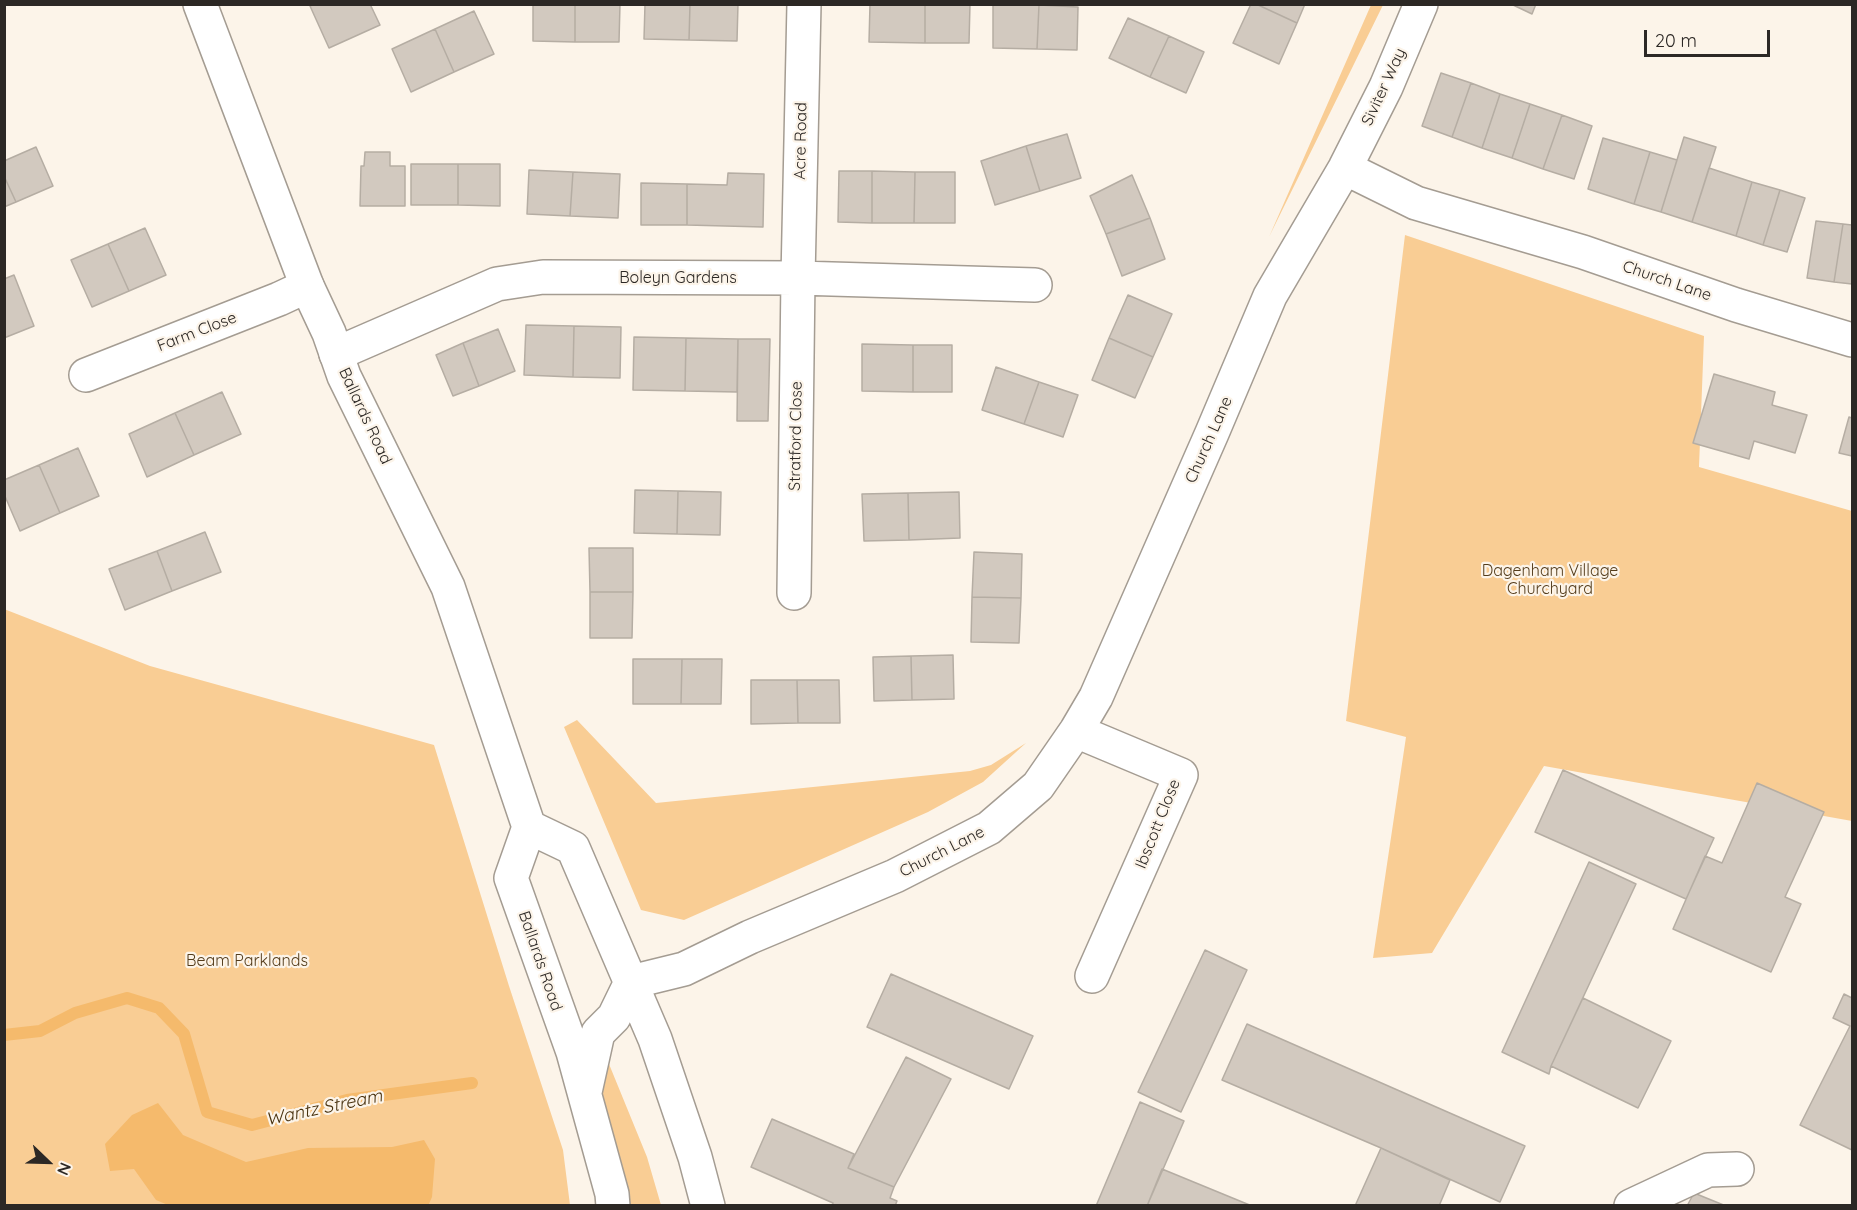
<!DOCTYPE html>
<html>
<head>
<meta charset="utf-8">
<style>
	body { margin:0 }
	#map { position:relative; width:1857px; height:1210px; overflow:hidden; background:#fcf4e9; font-family:Quicksand,sans-serif }
	canvas { display:block }
	.frame { position:absolute; inset:0; border:6px solid #2c2825; pointer-events:none }
	.north { position:absolute; left:18px; top:1132px; width:60px; height:60px; -webkit-text-stroke:4px #fcf4e9; paint-order:stroke; rotate:113deg; font-size:16px; font-weight:700; line-height:24px; text-align:center; color:#2c2825 }
	.north::after { content:''; display:block; margin:auto; width:21px; height:27px; background:#2c2825; clip-path:polygon(50% 0,100% 100%,50% 72%,0 100%) }
	.scale { position:absolute; left:1644px; top:30px; width:126px; height:27px; box-sizing:border-box; border:3px solid #2c2825; border-top:0; padding-left:8px; font-size:18px; line-height:21px; white-space:nowrap; color:#2c2825; -webkit-text-stroke:4px #fcf4e9; paint-order:stroke }
</style>
</head>
<body>
<div id="map">
<canvas width="1857" height="1210"></canvas>
<div class="frame"></div>
<div class="north">N</div>
<div class="scale">20 m</div>
</div>
<script>
const g = document.querySelector('canvas').getContext('2d');
g.lineJoin = 'round';
function fillPath(path, color) {
  g.fillStyle = color;
  g.fill(path, 'evenodd');
}
function strokePath(path, color, width, dash) {
  g.strokeStyle = color;
  g.lineWidth = width;
  g.lineCap = dash ? 'butt' : 'round';
  g.setLineDash(dash || []);
  g.stroke(path);
}
function label(font, color, halo, rows, align = 'center') {
  g.font = font + ' Quicksand,sans-serif';
  g.lineWidth = 4.5;
  g.setLineDash([]);
  g.textBaseline = 'middle';
  g.strokeStyle = halo;
  g.fillStyle = color;
  for (const [text, x, y, turn = 0] of rows) {
    g.save();
    g.translate(x, y);
    g.rotate((+turn || 0) * Math.PI / 180);
    g.textAlign = isNaN(turn) ? turn : align;
    if (halo) g.strokeText(text, 0, 0);
    g.fillText(text, 0, 0);
    g.restore();
  }
}
fillPath(new Path2D(`
	M1371,5H1383L1269,237Z
	M1405,235L1704,336L1699,467L1852,511V821L1544,766L1432,953L1373,958L1406,737L1346,721Z
	M4,609L150,666L434,745L509,986L563,1150L570,1205H5Z
	M577,720L656,803L970,771L991,765L1026,743L983,782L928,812L684,920L641,910L564,727Z
	M591,1020L647,1157L661,1205H615Z`), '#f9cd94');
fillPath(new Path2D(`
	M158,1103L183,1135L246,1162L308,1148L392,1147L424,1140L435,1159L432,1197L428,1206L168,1205L156,1200L134,1169L110,1171L105,1144L132,1115Z`), '#f5ba6c');
strokePath(new Path2D(`
	M4,1035L40,1031L75,1013L127,998L159,1008L184,1034L207,1112L252,1125L347,1100L472,1083`), '#f5ba6c', 12);
const building = new Path2D(`
	M314,4H370L380,25L329,48L310,6Z
	M533,4H575V42L533,41Z
	M575,4H620L619,42H575Z
	M645,4H690L689,40L644,39Z
	M690,4H738L737,41L689,40Z
	M870,4H925V43L869,42Z
	M925,4H970L969,43H925Z
	M993,4L1039,5L1037,49L993,48Z
	M1251,4H1256L1297,23L1279,64L1233,43Z
	M1256,4H1305L1297,23Z
	M1511,4H1536L1532,14Z
	M1039,5L1078,7L1077,50L1037,49Z
	M474,11L494,54L454,72L435,29Z
	M1128,18L1169,36L1150,77L1109,58Z
	M435,29L454,72L411,92L392,49Z
	M1169,36L1204,52L1186,93L1150,77Z
	M1441,73L1471,83L1452,137L1422,126Z
	M1471,83L1500,94L1482,148L1452,137Z
	M1500,94L1530,104L1512,158L1482,148Z
	M1530,104L1562,115L1543,169L1512,158Z
	M1562,115L1592,126L1574,179L1543,169Z
	M1067,134L1081,178L1040,191L1026,146Z
	M1684,137L1716,147L1692,222L1661,212Z
	M1603,138L1650,152L1634,204L1588,189Z
	M1026,146L1040,191L995,205L981,161Z
	M36,147L53,186L16,202L4,176V161Z
	M365,152H390V166H405V206H360L361,166H364Z
	M1650,152L1677,160L1661,212L1634,204Z
	M411,164H458V205H411Z
	M458,164H500V206L458,205Z
	M1709,168L1752,182L1736,236L1692,222Z
	M529,170L573,172L570,216L527,214Z
	M839,171H872V223L838,222Z
	M872,171L915,172L914,223H872Z
	M573,172L620,174L618,218L570,216Z
	M915,172H955V223H914Z
	M728,173L764,174L763,227L687,225V184L727,185Z
	M1132,175L1150,218L1106,234L1090,196Z
	M4,176L16,202L4,207Z
	M1752,182L1780,190L1763,245L1736,236Z
	M641,183L687,184V225H641Z
	M1780,190L1805,198L1787,252L1763,245Z
	M1150,218L1165,259L1122,276L1106,234Z
	M1816,221L1843,224L1834,282L1807,278Z
	M1843,224L1852,225V284L1834,282Z
	M145,228L166,275L129,291L108,244Z
	M108,244L129,291L92,307L71,260Z
	M14,275L34,326L4,338V279Z
	M1128,295L1172,314L1153,357L1109,338Z
	M526,325L574,326L573,377L524,375Z
	M574,326L621,327L620,378L573,377Z
	M498,329L515,371L479,386L463,343Z
	M634,337L686,338L685,391L633,390Z
	M686,338L738,339L737,392L685,391Z
	M1109,338L1153,357L1135,398L1092,380Z
	M738,339H770L768,421H737Z
	M463,343L479,386L453,396L436,355Z
	M862,344L913,345V392L862,391Z
	M913,345H952V392H913Z
	M996,367L1039,382L1024,424L982,410Z
	M1714,374L1775,392L1772,405L1807,415L1795,453L1754,441L1749,459L1693,443Z
	M1039,382L1078,395L1063,437L1024,424Z
	M222,392L241,434L194,455L175,413Z
	M175,413L194,455L147,477L129,434Z
	M1849,417L1852,418V456L1839,453Z
	M78,448L99,496L60,513L39,465Z
	M39,465L60,513L20,531L4,494V480Z
	M635,490L678,491L677,534L634,533Z
	M678,491L721,492L720,535L677,534Z
	M959,492L960,538L909,540L908,493Z
	M908,493L909,540L864,541L862,494Z
	M205,532L221,572L172,591L157,551Z
	M589,548H633V592H590Z
	M157,551L172,591L125,610L109,569Z
	M974,552L1022,554L1021,598L972,597Z
	M590,592H633L632,638H590Z
	M972,597L1021,598L1019,643L971,642Z
	M953,655L954,699L912,700L911,656Z
	M911,656L912,700L874,701L873,657Z
	M633,659H682L681,704H633Z
	M682,659H722L721,704H681Z
	M751,680H797L798,723L751,724Z
	M797,680H839L840,723H798Z
	M1563,770L1714,838L1686,899L1535,832Z
	M1757,783L1824,812L1785,897L1801,904L1771,972L1673,929L1705,856L1722,863Z
	M1589,862L1636,884L1551,1066L1549,1074L1502,1052Z
	M1205,950L1247,970L1181,1112L1138,1092Z
	M891,974L1033,1036L1009,1089L867,1027Z
	M1844,994L1852,998V1150L1800,1125L1850,1026L1833,1018Z
	M1583,998L1671,1041L1638,1108L1551,1066Z
	M1247,1024L1525,1146L1500,1202L1381,1148L1222,1080Z
	M906,1057L951,1079L894,1187L848,1168Z
	M1140,1102L1184,1121L1147,1206H1096Z
	M772,1119L854,1154L848,1168L894,1187L890,1198L897,1201L895,1206H832L833,1203L751,1167Z
	M1381,1148L1450,1180L1439,1206H1355Z
	M1162,1169L1252,1206H1147Z
	M1694,1193L1726,1206H1687Z`);
fillPath(building, '#d2c9bf');
strokePath(building, '#b5ada3', 1.5);
const minor = new Path2D(`
	M1345,168L1416,203L1583,252L1736,305L1852,340
	M336,354L497,284L543,277L798,278L1035,285
	M86,375L279,299L307,286
	M794,593L798,278L804,4
	M1076,731L1181,775L1092,976
	M631,982L684,969L750,937L895,876L989,828L1038,786L1076,731L1096,697L1212,433L1270,296L1345,168L1386,87L1421,4
	M1631,1206L1708,1170L1737,1169`);
const major = new Path2D(`
	M200,4L307,286L329,333L344,376L448,587L529,827L511,878L573,1052L612,1194L613,1206
	M529,827L573,848L655,1039L695,1157L708,1206
	M585,1092L598,1033L614,1017L631,982`);
strokePath(minor, '#a49c92', 36);
strokePath(major, '#a49c92', 36);
strokePath(minor, '#fff', 33);
strokePath(major, '#fff', 33);
label('16px', '#2c2825', '#fcf4e9', [
	["Siviter Way",1384,87,-65],
	["Acre Road",801,141,-89],
	["Boleyn Gardens",678,278],
	["Church Lane",1667,281,19],
	["Farm Close",197,332,-21],
	["Ballards Road",365,416,65],
	["Stratford Close",796,436,-89],
	["Church Lane",1209,440,-66],
	["Ibscott Close",1158,824,-68],
	["Church Lane",942,852,-27],
	["Ballards Road",540,961,71]
]);
label('16px', '#543c1b', '#fcf4e9', [
	["Dagenham Village",1550,571],
	["Churchyard",1550,589],
	["Beam Parklands",247,961]
]);
label('italic 18px', '#47300d', '#fcf4e9', [
	["Wantz Stream",324,1108,-12]
]);
</script>
</body>
</html>
